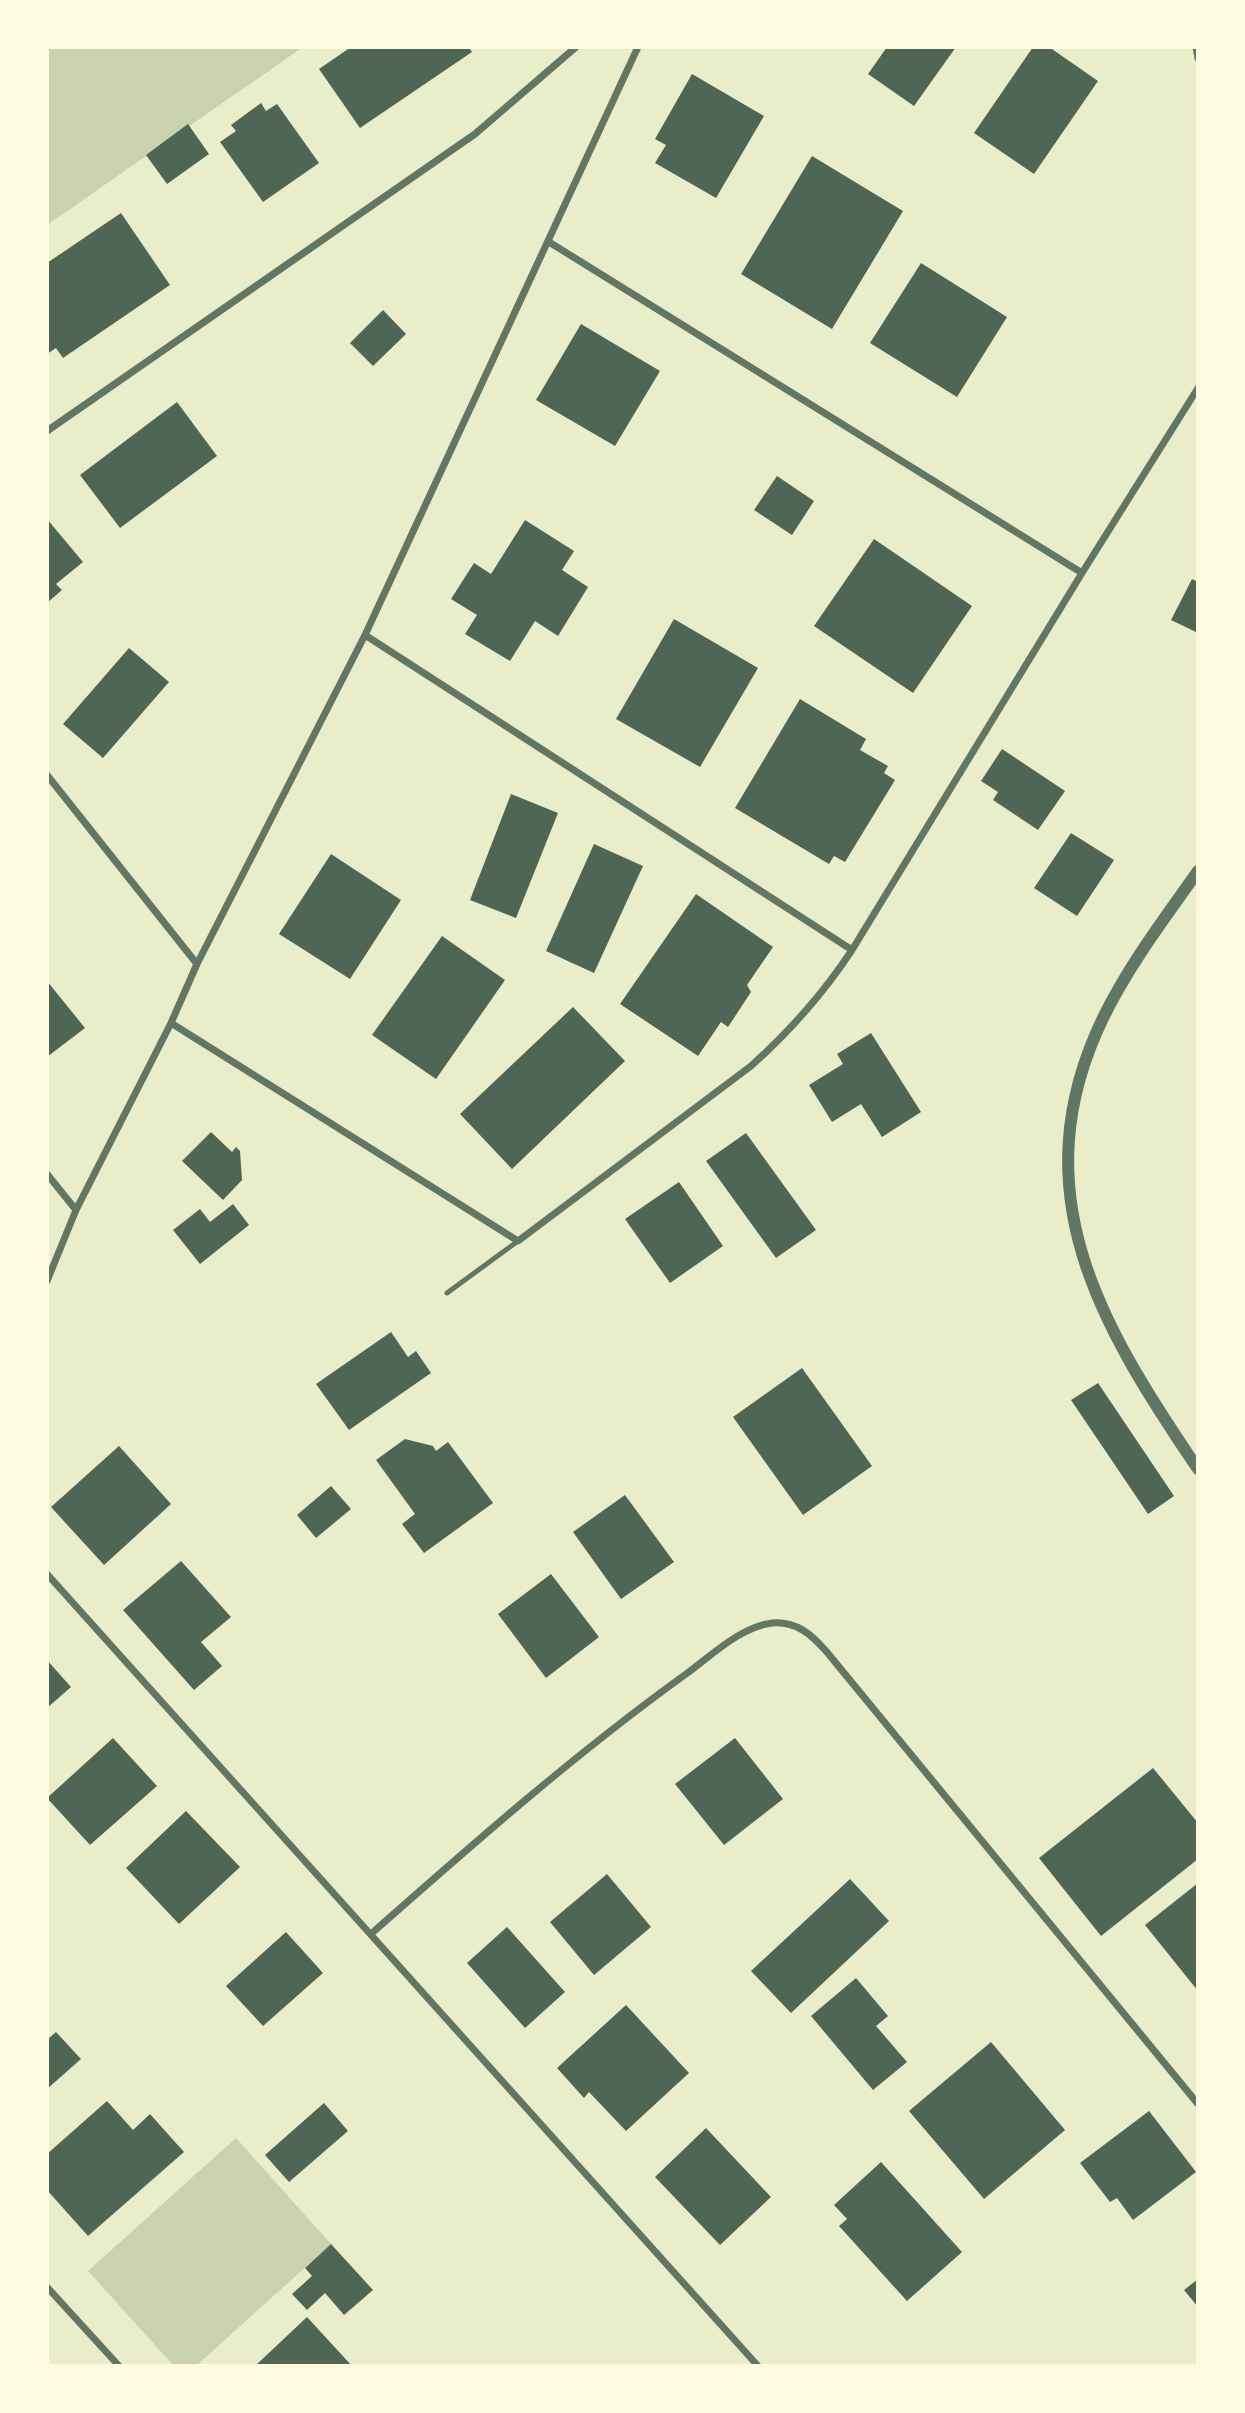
<!DOCTYPE html>
<html>
<head>
<meta charset="utf-8">
<style>
	body { margin:0 }
	#map { position:relative; width:1245px; height:2413px; overflow:hidden; background:#e9edc9; font-family:"Sofia Sans Condensed",sans-serif }
	canvas { display:block }
	.frame { position:absolute; inset:0; border:49px solid #fefae0; pointer-events:none }
</style>
</head>
<body>
<div id="map">
<canvas width="1245" height="2413"></canvas>
<div class="frame"></div>
</div>
<script>
const g = document.querySelector('canvas').getContext('2d');
g.lineJoin = 'round';
function fillPath(path, color) {
  g.fillStyle = color;
  g.fill(path, 'evenodd');
}
function strokePath(path, color, width, dash) {
  g.strokeStyle = color;
  g.lineWidth = width;
  g.lineCap = dash ? 'butt' : 'round';
  g.setLineDash(dash || []);
  g.stroke(path);
}
fillPath(new Path2D(`
	M47,47H303L47,225Z
	M236,2138L331,2244L196,2366H174L88,2271Z`), '#cad2ad');
fillPath(new Path2D(`
	M351,47H469L472,52L360,128L319,69Z
	M887,47H956L914,106L868,74Z
	M1033,47H1049L1098,81L1034,174L974,133Z
	M692,74L764,116L716,198L655,163L666,145L655,139Z
	M261,103L266,111L277,104L319,163L263,202L220,142L236,131L231,125Z
	M188,124L209,154L167,184L146,155Z
	M812,156L903,211L832,329L741,274Z
	M121,213L170,285L63,358L56,348L47,354V263Z
	M921,263L1007,317L957,397L870,343Z
	M383,310L406,334L373,366L350,343Z
	M581,324L660,371L615,446L536,400Z
	M177,402L217,456L120,528L80,475Z
	M777,476L814,501L792,535L754,510Z
	M47,519L83,562L56,584L62,590L47,603Z
	M525,520L574,551L562,570L588,587L558,636L535,621L510,661L465,634L477,615L451,599L474,563L491,574Z
	M874,539L972,606L913,693L814,626Z
	M1192,579L1198,582V633L1171,620Z
	M674,619L758,668L700,767L616,719Z
	M129,648L169,682L103,758L63,724Z
	M800,699L866,739L860,750L888,766L884,773L895,780L845,862L834,856L829,864L735,808Z
	M1002,749L1065,791L1038,830L993,800L998,792L981,781Z
	M511,794L558,813L516,918L470,900Z
	M1071,833L1114,860L1077,916L1034,888Z
	M594,844L643,866L594,973L546,951Z
	M331,854L401,900L350,979L279,934Z
	M696,894L773,947L747,985L751,992L728,1027L721,1022L698,1056L620,1004Z
	M442,936L505,980L436,1079L372,1035Z
	M47,981L85,1028L47,1057Z
	M573,1007L625,1061L512,1169L460,1114Z
	M871,1033L921,1112L882,1137L861,1104L832,1122L809,1085L843,1064L837,1054Z
	M211,1132L232,1152L236,1147L240,1151L242,1180L223,1200L182,1161Z
	M746,1133L816,1230L776,1258L706,1161Z
	M679,1182L723,1246L670,1283L625,1219Z
	M233,1204L249,1225L200,1264L173,1230L200,1209L210,1222Z
	M391,1332L408,1357L416,1351L431,1373L349,1430L316,1384Z
	M802,1368L872,1466L803,1515L733,1417Z
	M1098,1383L1174,1496L1148,1514L1071,1400Z
	M405,1439L433,1446L436,1451L448,1442L493,1503L424,1553L402,1524L415,1514L376,1460Z
	M119,1446L171,1504L104,1565L51,1507Z
	M331,1486L351,1509L316,1538L297,1515Z
	M625,1495L674,1562L621,1599L573,1532Z
	M181,1561L231,1617L201,1642L222,1666L194,1690L123,1610Z
	M551,1574L599,1637L546,1678L498,1614Z
	M47,1660L71,1687L47,1708Z
	M113,1738L157,1786L90,1845L47,1798Z
	M735,1738L783,1799L724,1845L675,1784Z
	M1153,1768L1198,1823V1859L1101,1936L1039,1858Z
	M186,1811L240,1867L179,1924L126,1868Z
	M607,1874L651,1927L594,1975L550,1922Z
	M850,1879L889,1921L791,2013L751,1971Z
	M1198,1883V1991L1145,1925Z
	M507,1927L565,1992L525,2028L467,1963Z
	M286,1932L323,1973L263,2026L226,1986Z
	M856,1978L888,2016L876,2026L907,2062L873,2090L811,2016Z
	M626,2005L689,2073L626,2131L589,2092L584,2098L557,2068Z
	M56,2032L81,2059L47,2089V2036L49,2038Z
	M991,2042L1065,2130L984,2199L909,2111Z
	M107,2101L133,2130L150,2114L184,2152L88,2236L47,2190V2154Z
	M324,2103L348,2131L289,2182L265,2155Z
	M1149,2111L1196,2172L1133,2220L1117,2198L1110,2202L1080,2163Z
	M706,2128L771,2197L720,2245L655,2177Z
	M881,2162L962,2252L907,2301L839,2226L847,2219L834,2205Z
	M331,2244L373,2290L344,2315L325,2293L307,2310L292,2294L312,2276L305,2268Z
	M1198,2279V2307L1184,2290Z
	M307,2317L352,2366H255Z`), '#4f6655');
strokePath(new Path2D(`
	M447,1293L518,1241`), '#617663', 5);
strokePath(new Path2D(`
	M1196,47L1198,58
	M549,242L1082,573
	M47,431L475,134L576,47
	M365,635L852,950
	M47,775L197,964
	M171,1023L518,1241L751,1066C790,1031 823,994 852,950L1082,573L1198,388
	M47,1174L76,1210
	M47,1281L76,1210L171,1023L197,964L365,635L638,47
	M47,1574L758,2366
	M372,1933C474,1843 575,1754 686,1674C711,1656 740,1627 772,1623C796,1621 811,1634 826,1651L1198,2104
	M47,2287L119,2366`), '#617663', 7);
strokePath(new Path2D(`
	M1198,871C1164,919 1129,965 1103,1018C1019,1192 1101,1326 1198,1469`), '#617663', 12);
</script>
</body>
</html>
